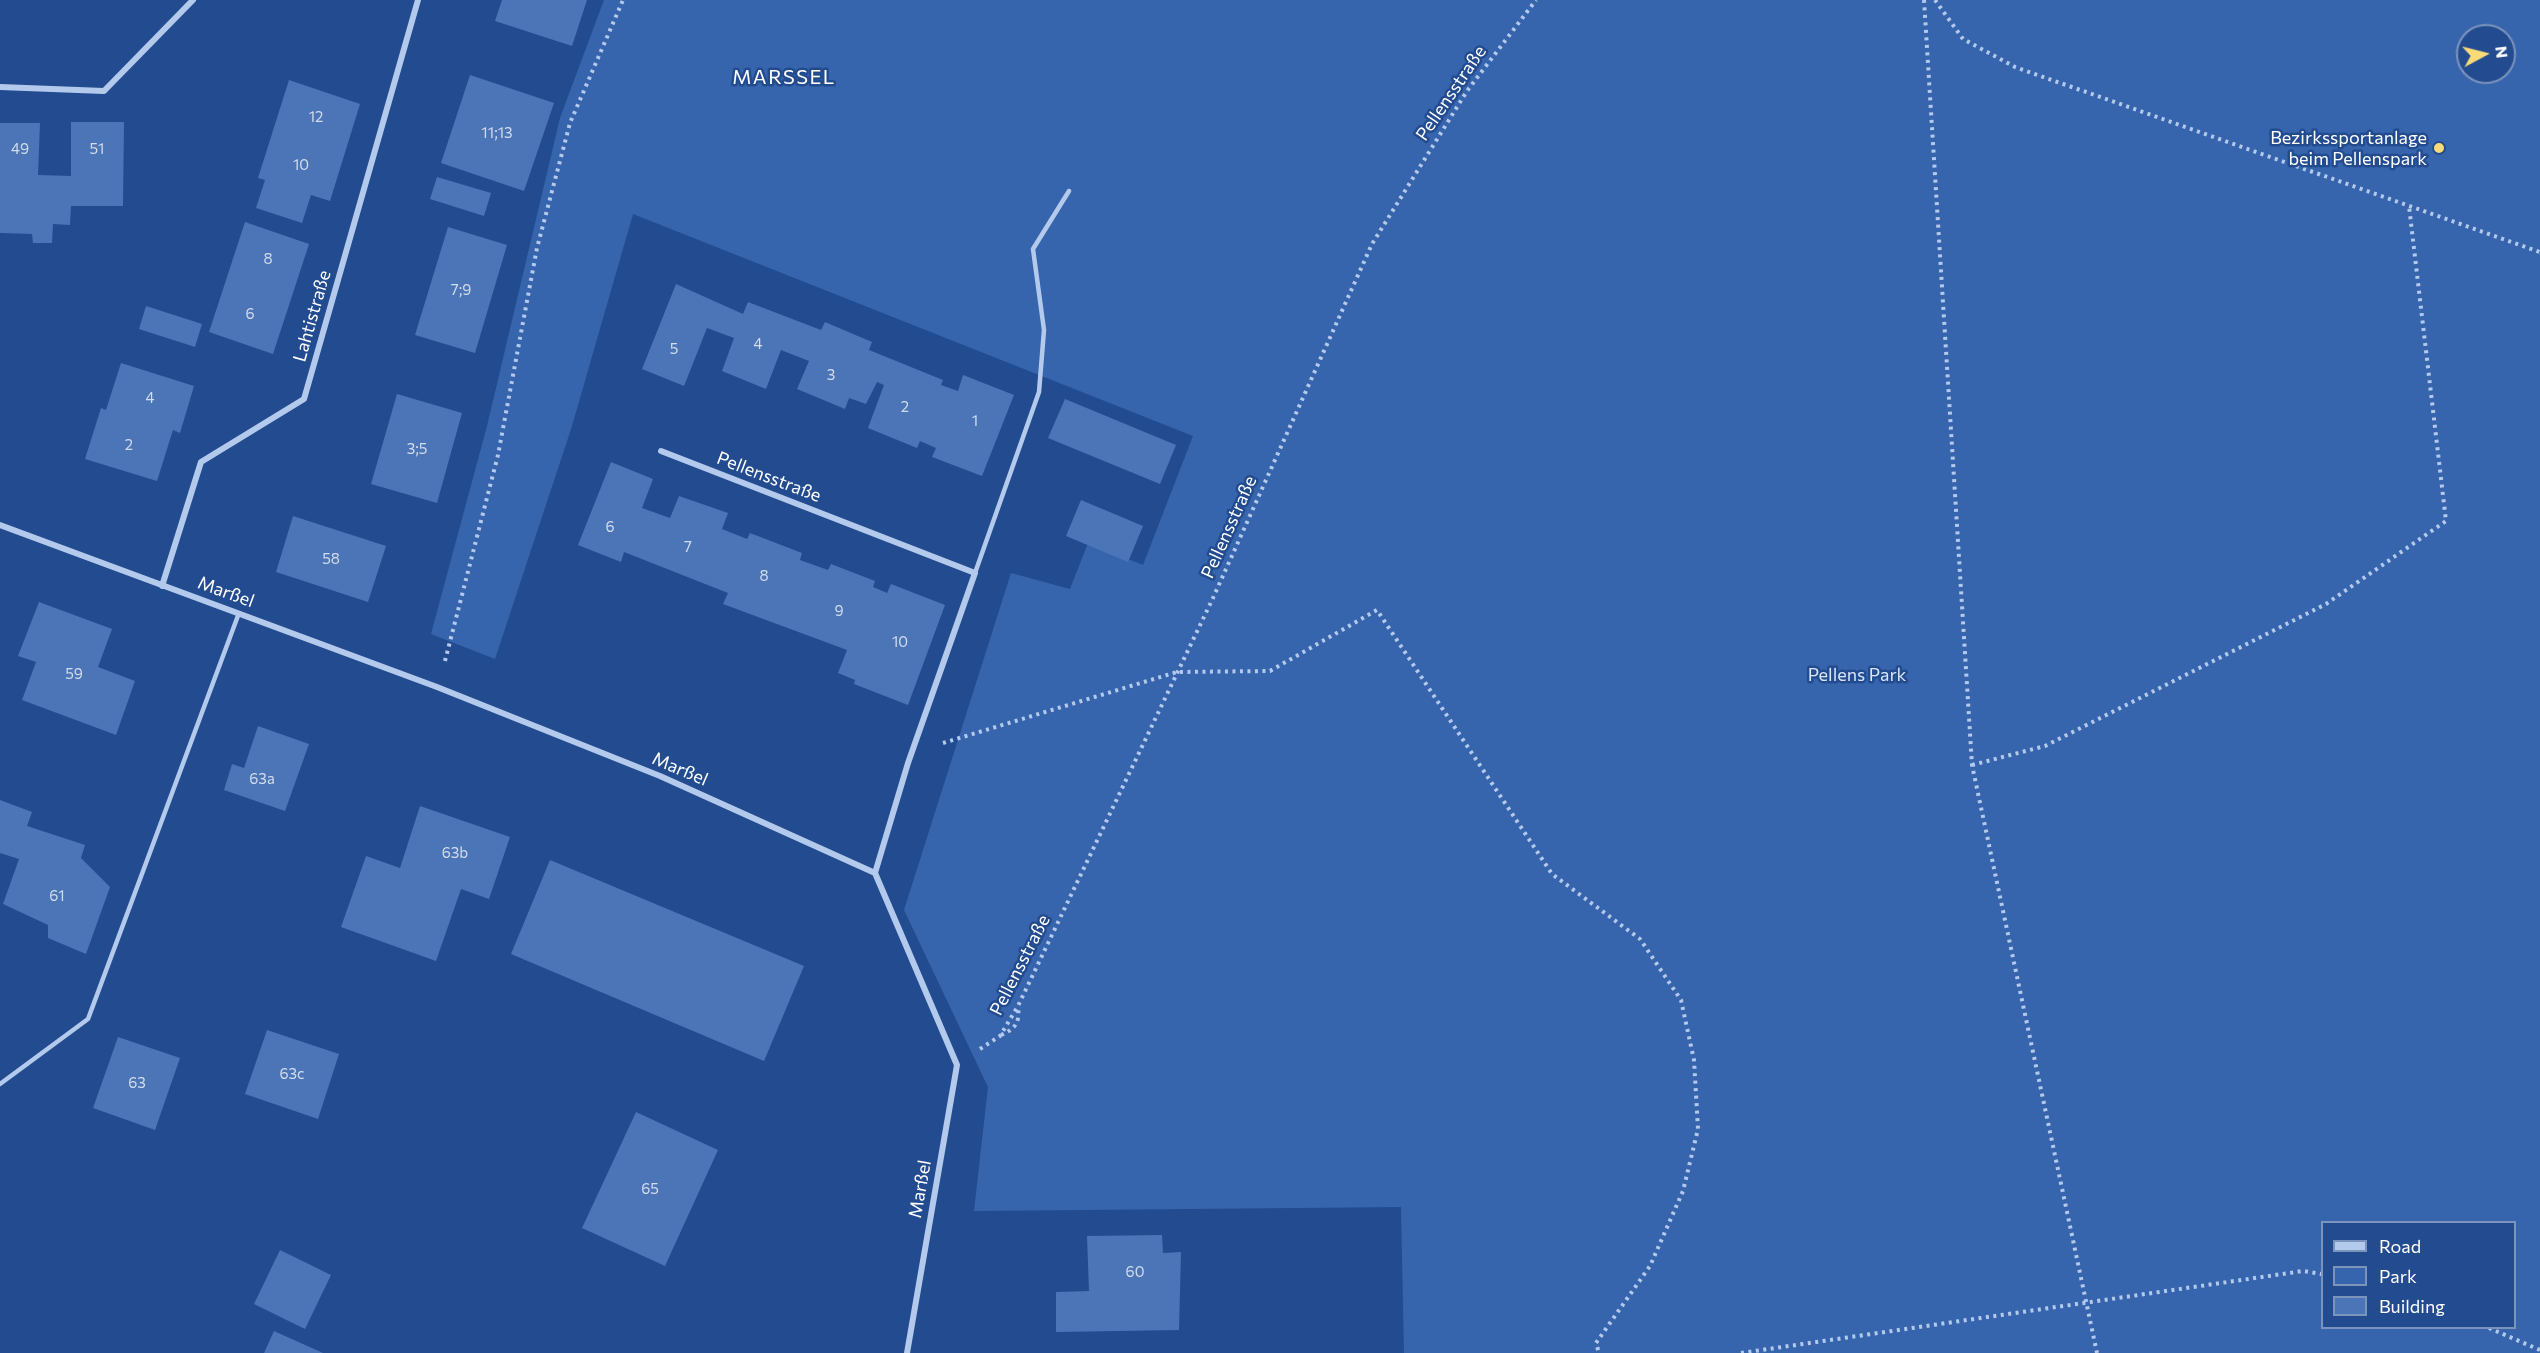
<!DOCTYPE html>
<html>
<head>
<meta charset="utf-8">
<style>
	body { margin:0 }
	#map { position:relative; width:2540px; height:1353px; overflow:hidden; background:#234c90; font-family:Commissioner,sans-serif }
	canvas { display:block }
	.legend { position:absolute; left:2321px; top:1221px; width:195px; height:108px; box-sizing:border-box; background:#234c90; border:2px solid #7b94bc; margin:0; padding:8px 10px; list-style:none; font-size:18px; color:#fff }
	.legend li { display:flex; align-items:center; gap:12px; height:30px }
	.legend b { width:30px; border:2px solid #7b94bc }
	.north { position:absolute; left:2456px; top:24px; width:60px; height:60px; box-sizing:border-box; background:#234c90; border:2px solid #7b94bc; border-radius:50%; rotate:83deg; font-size:16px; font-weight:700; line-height:24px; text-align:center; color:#fff }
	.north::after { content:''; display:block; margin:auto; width:21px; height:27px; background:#f8da76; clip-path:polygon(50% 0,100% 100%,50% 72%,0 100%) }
</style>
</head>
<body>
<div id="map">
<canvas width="2540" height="1353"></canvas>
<ul class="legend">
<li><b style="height:8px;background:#b4caec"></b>Road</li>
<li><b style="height:16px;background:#3765ad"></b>Park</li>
<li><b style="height:16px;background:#4b75b7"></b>Building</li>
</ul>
<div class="north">N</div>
</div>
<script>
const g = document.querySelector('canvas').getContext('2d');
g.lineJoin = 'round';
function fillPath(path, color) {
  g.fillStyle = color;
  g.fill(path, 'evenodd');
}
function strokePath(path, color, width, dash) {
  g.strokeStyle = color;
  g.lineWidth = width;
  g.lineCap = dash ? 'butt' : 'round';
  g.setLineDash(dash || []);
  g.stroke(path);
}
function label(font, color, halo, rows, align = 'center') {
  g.font = font + ' Commissioner,sans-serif';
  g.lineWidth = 5;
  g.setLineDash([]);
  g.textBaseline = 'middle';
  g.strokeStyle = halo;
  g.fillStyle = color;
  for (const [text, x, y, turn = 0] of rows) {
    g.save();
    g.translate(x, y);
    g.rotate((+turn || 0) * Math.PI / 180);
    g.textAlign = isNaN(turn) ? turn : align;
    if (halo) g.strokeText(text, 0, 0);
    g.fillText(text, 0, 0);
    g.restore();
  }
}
fillPath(new Path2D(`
	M604,0H2540V1353H1404L1401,1207L974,1211L988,1087L904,910L1011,573L1070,589L1088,543L1143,565L1193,436L633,214L572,426L495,659L431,634L487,426L560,118ZM2468,36H2504V72H2468ZM2322,1222H2514V1328H2322Z`), '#3765ad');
fillPath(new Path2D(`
	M502,0H587L572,46L495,21Z
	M470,75L554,103L524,191L441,163Z
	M289,80L360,104L330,201L311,195L302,223L256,208L265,180L258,178Z
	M71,122H124L123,206H71L70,225L53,224L52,243H33L32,234L0,233V123H40L38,175L71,176Z
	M437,177L491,193L484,216L430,199Z
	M245,222L309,244L273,354L209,332Z
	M448,227L507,245L475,353L415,335Z
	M676,284L743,314L748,302L821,330L825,322L872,342L869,350L943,380L941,385L958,391L963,375L1014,395L982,476L932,457L936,448L920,441L917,448L868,428L884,385L877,382L866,404L849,398L845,409L797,389L809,361L781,350L766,389L722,371L734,338L707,328L684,386L642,369Z
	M146,306L202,324L195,347L139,329Z
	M121,363L194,386L180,433L173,430L157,481L85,459L101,408L106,410Z
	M397,394L462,413L437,503L371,484Z
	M1065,399L1176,445L1160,484L1048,438Z
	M611,462L653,479L642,508L670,518L679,496L728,513L722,529L747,539L750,533L802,553L800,560L828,570L831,564L875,581L873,587L887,593L891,584L945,605L908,705L854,684L855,680L838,673L847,650L723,604L728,593L624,552L621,562L578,545Z
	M1081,500L1143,526L1128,562L1066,536Z
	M293,516L386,546L368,602L276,572Z
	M39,602L112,629L98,667L135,681L116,735L22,700L36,662L18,656Z
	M258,726L309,744L285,811L224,790L232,764L244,768Z
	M0,800L32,812L27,826L85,845L81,858L110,887L86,954L48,938V925L3,904L19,859L0,853Z
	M420,806L510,837L489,899L461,889L436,961L341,927L366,856L400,868Z
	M550,860L804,966L764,1061L511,954Z
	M267,1030L339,1054L318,1119L245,1094Z
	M118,1037L180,1058L155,1130L93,1108Z
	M636,1112L718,1150L665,1266L582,1228Z
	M1162,1235L1163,1253L1181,1252L1179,1330L1056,1332V1292L1089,1291L1087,1236Z
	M280,1250L331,1275L305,1329L254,1304Z
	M274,1331L323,1353H264Z`), '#4b75b7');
strokePath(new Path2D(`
	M1924,0L1972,765L2097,1353
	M1935,0L1963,39L2015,67L2540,252
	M445,661L498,455L537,248L570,123L623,0
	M943,743L1177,672L1270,671L1377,610L1552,874L1640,939L1681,1000L1694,1060L1698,1129L1683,1191L1650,1266L1596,1343L1599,1353
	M1972,765L2045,746L2326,604L2446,521L2409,206
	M1001,1035C1015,1029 1020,1023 1018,1007
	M980,1049L1000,1036L1018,1006L1213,598L1372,244L1467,91L1536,0
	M2489,1328L2540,1350
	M1741,1353L2303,1271L2322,1274`), '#b4caec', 4, [3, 4.5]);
strokePath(new Path2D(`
	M975,573L1039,392L1044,330L1033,249L1069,191
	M0,1084L88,1019L239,613`), '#b4caec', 4.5);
strokePath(new Path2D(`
	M0,87L104,91L193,0
	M661,451L975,573L908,763L875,873
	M0,525L437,687L660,776L875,873L957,1065L907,1353
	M162,586L201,462L304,399L418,0`), '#b4caec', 6);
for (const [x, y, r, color] of [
	[2439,148,6,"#f8da76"]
]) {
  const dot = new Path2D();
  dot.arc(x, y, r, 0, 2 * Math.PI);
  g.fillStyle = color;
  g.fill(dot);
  strokePath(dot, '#234c90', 2);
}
label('15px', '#d2dced', null, [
	["12",316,117],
	["11;13",497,133],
	["49",20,149],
	["51",97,149],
	["10",301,165],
	["8",268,259],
	["7;9",461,290],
	["6",250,314],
	["4",758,344],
	["5",674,349],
	["3",831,375],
	["4",150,398],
	["2",905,407],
	["1",975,421],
	["2",129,445],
	["3;5",417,449],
	["6",610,527],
	["7",688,547],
	["58",331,559],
	["8",764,576],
	["9",839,611],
	["10",900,642],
	["59",74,674],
	["63a",262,779],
	["63b",455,853],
	["61",57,896],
	["63c",292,1074],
	["63",137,1083],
	["65",650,1189],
	["60",1135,1272]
]);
label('18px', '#fff', '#234c90', [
	["Pellensstraße",1451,93,-56],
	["Lahtistraße",312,316,-74],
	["Pellensstraße",769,477,21],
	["Pellensstraße",1229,527,-66],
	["Marßel",226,592,20],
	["Marßel",680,769,23],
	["Pellensstraße",1020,965,-63],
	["Marßel",920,1189,-80]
]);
label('18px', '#fff', '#234c90', [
	["Bezirkssportanlage",2427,138],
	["beim Pellenspark",2427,159]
], 'right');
label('18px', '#d9e6f9', '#234c90', [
	["Pellens Park",1857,675]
]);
g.letterSpacing = '1.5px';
label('20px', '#fff', '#234c90', [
	["MARSSEL",784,77]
]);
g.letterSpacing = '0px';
</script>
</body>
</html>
